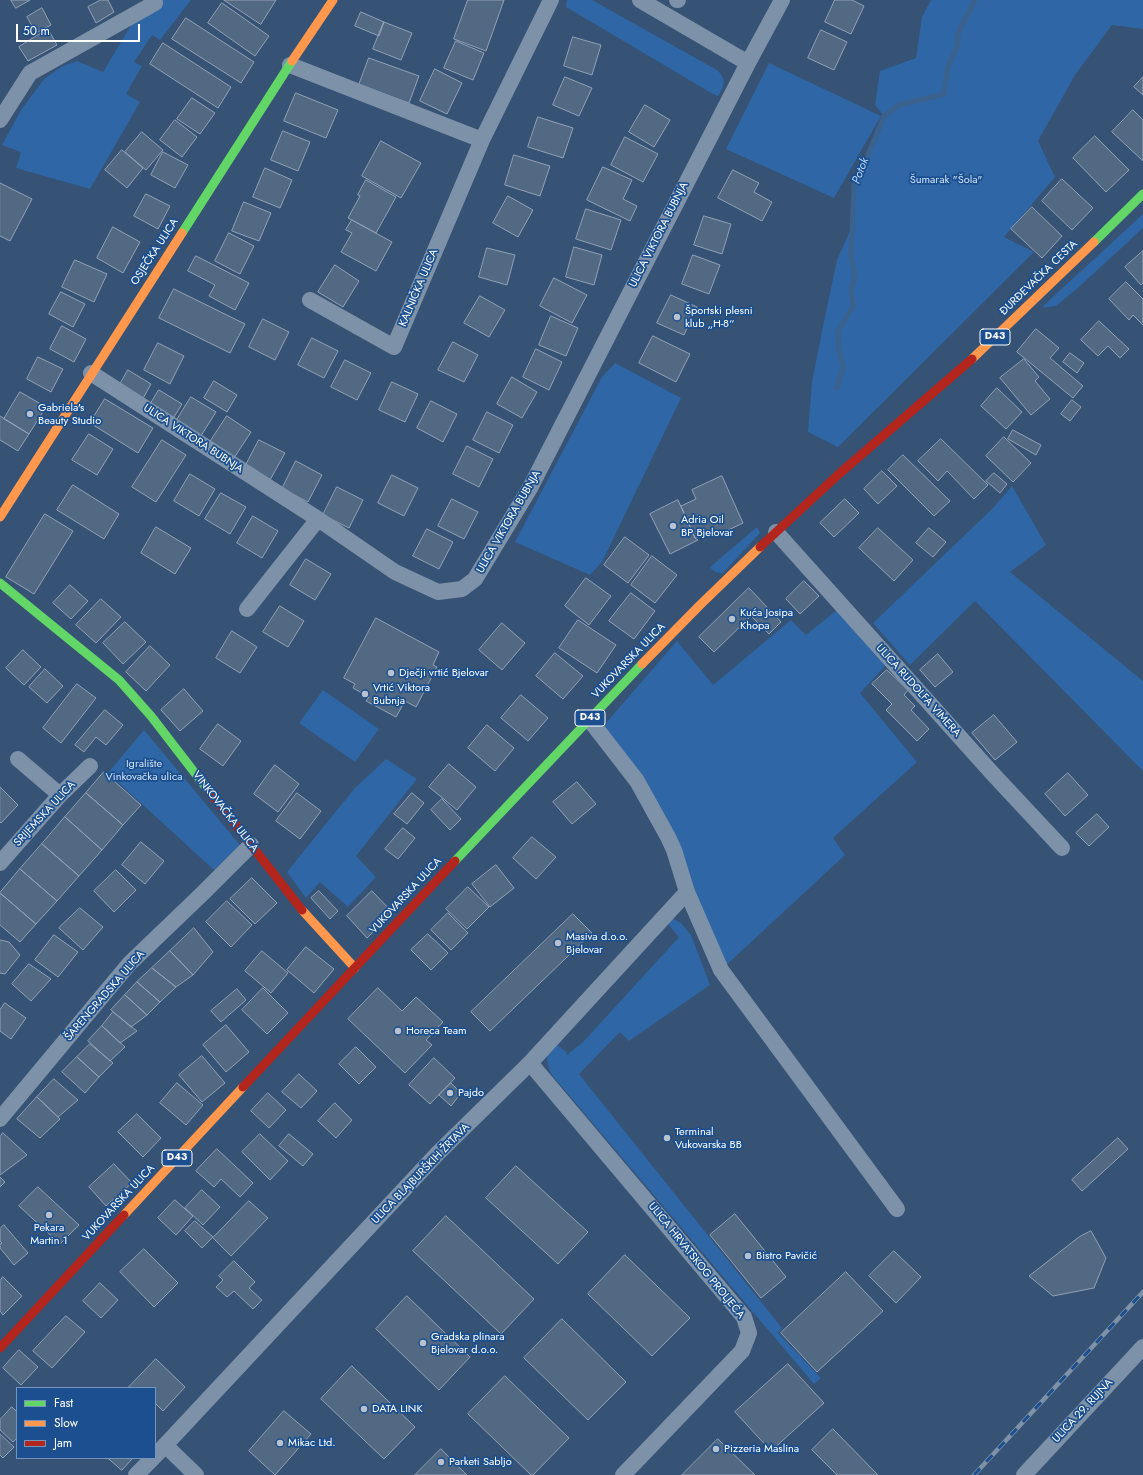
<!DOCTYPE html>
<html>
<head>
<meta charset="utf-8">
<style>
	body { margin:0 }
	#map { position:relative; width:1143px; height:1475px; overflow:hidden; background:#365274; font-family:Jost,sans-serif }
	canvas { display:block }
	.legend { position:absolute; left:16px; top:1387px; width:140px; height:72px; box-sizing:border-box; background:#1b4f8f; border:1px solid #7695bc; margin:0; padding:5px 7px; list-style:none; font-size:12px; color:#fff }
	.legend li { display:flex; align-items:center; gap:8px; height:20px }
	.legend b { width:20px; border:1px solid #7695bc }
	.scale { position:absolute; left:16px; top:24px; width:124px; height:18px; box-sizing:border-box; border:2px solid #fff; border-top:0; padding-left:5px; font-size:12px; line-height:14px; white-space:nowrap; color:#fff; -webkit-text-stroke:3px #1b4f8f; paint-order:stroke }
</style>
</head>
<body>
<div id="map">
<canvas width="1143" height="1475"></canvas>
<ul class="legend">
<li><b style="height:5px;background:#63d668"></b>Fast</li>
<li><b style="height:5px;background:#ff974d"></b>Slow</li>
<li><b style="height:5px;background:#b3261e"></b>Jam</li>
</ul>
<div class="scale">50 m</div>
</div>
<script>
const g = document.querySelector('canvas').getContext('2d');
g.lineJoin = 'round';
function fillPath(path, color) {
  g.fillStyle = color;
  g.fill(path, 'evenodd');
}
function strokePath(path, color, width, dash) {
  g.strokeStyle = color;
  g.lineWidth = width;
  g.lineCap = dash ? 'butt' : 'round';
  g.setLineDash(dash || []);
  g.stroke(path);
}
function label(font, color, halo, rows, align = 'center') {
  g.font = font + ' Jost,sans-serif';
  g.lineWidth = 3.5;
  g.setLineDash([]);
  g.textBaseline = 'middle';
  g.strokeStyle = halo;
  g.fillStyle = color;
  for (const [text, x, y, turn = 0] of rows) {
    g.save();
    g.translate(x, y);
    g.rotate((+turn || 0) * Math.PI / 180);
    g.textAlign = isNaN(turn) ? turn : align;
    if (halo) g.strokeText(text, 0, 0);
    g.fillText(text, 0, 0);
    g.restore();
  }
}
fillPath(new Path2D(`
	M161,0H191L160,40L152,35L134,62L142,66L126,94L140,102L90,189L16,168L21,152L2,145L21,110L44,79L61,67L77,61L103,72L133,22Z
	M567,0H592L717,70C727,80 725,85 718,96L713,94L566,7Z
	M931,0H1143V29L1112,25L1075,75L1038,141L1055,177L1004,237L1034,252L838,447L808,432L812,382L821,336L837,260L853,224L854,184L877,136L884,116L875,105L880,71L916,58L922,17Z
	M769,63L881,116L834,198L726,149Z
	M1143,214V228L1079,287L1056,306L1049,307H1042Z
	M615,363L681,398L602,562L590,575L515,542L602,377Z
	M1012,486L1046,545L1010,572L1143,681V771L975,601L910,665L873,623L993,508Z
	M757,527L760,533L723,573C717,573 713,572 710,567Z
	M842,606L890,661L860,693L917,762L833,838L845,855L721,970L674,850L599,731L677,641L713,685L791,620L806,635Z
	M323,690L379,729L355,762L299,723Z
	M144,730L240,845L214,870L108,773Z
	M386,759L417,779L356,856L376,877L348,907L320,882L306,898L287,872L354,789Z
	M673,919L681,923L691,935L710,985L629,1041L620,1032L579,1074L782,1328L778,1333L821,1378L814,1384L551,1074C546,1061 545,1053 555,1043L566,1052L567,1055L584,1041L679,937L668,924Z`), '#2f66a5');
strokePath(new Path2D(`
	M837,388L843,367L839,349L838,331L853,306L851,289L855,275L851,257L854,184L870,150L884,116L899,105L944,94L948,66L957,47L958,33L975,0`), '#3b618d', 5);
const building = new Path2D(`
	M11,0H30L16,8Z
	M101,0H108L114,12L96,23L88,7Z
	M224,0H276L261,24Z
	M468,0H504L486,51L454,39Z
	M835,0H852L864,6L851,34L825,22Z
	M222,3L269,36L255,56L208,23Z
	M42,8L51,25L36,33L27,17Z
	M361,12L384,22L379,36L355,26Z
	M186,18L254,62L241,83L172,39Z
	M384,22L412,33L401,60L373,49Z
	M48,29L57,45L28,61L19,47Z
	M821,30L847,42L834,70L808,58Z
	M573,37L601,45L592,75L564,66Z
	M456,41L484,53L473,80L444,68Z
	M163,43L231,87L218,108L150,64Z
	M369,58L419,76L409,103L359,85Z
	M435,69L462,83L447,114L420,101Z
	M565,77L592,88L579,116L553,105Z
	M1143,77V95L1134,87Z
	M296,93L338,110L326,138L284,121Z
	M192,98L215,113L200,134L177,119Z
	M645,105L670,120L654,147L629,132Z
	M1133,110L1143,120V161L1112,132Z
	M538,117L573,128L563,158L528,147Z
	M175,120L197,137L182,157L160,140Z
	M283,131L310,142L298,171L271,160Z
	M142,132L163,150L146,170L125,152Z
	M1095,136L1129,170L1106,192L1073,158Z
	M625,137L658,154L643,182L611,165Z
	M381,141L421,163L401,198L362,176Z
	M122,150L143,168L127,188L105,170Z
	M163,152L188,165L175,188L151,175Z
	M514,155L550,166L540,196L505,185Z
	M603,167L632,180L623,199L637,206L630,221L587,200Z
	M265,168L292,180L280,208L253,197Z
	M733,170L759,183L754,192L772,202L762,221L718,198Z
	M1062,179L1093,208L1072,230L1042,201Z
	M366,180L396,197L376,233L348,218L360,196L358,195Z
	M0,183L32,199L10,241L0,236Z
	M146,194L170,206L158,229L134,216Z
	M508,196L533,210L518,237L493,223Z
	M244,202L271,213L259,241L232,231Z
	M1032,207L1062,236L1042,258L1011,229Z
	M586,209L621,220L611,250L576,239Z
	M704,216L731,224L722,254L694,245Z
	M352,220L392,242L376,271L341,252L352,233L346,230Z
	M113,227L140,242L123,273L97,258Z
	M229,233L254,246L240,274L215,261Z
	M574,247L602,255L594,285L566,277Z
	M487,248L515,255L507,285L479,277Z
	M1143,251V283L1141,285L1125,267Z
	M693,255L720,265L709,294L682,284Z
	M196,256L249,283L235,310L209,296L215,285L188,271Z
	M75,260L107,274L94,302L62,287Z
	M335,265L359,281L343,307L318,292Z
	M554,278L587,295L572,323L540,306Z
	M1126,282L1143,299V325L1133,315L1129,320L1109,299Z
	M174,289L245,324L230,353L159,318Z
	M61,292L85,304L73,327L49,314Z
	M671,295L697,307L684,335L657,323Z
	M480,296L505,310L489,337L464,323Z
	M551,316L578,328L566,356L539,345Z
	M263,319L289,332L275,360L249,347Z
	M1099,321L1129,349L1120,358L1108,346L1098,356L1081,340Z
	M62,326L86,339L74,362L50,349Z
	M1036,329L1059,348L1050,358L1083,386L1073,398L1017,352Z
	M653,336L690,354L676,382L639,363Z
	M312,338L338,351L324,378L298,365Z
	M453,342L478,355L464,382L438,370Z
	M158,343L184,356L170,384L144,370Z
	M536,349L562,362L549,390L523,377Z
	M1070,353L1084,363L1077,373L1063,362Z
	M38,357L63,369L51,392L27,379Z
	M1024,359L1039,377L1035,381L1050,399L1031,415L1000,378Z
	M345,360L371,373L357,400L331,387Z
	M128,370L151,384L141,402L118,388Z
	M512,377L537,392L522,418L497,404Z
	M214,381L237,395L227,412L204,398Z
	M392,382L418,394L405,422L379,410Z
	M997,388L1022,412L1006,429L981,406Z
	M159,390L182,404L171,422L148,408Z
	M20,392L46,407L29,434L4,419Z
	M191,397L216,412L199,439L175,423Z
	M105,399L153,428L138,453L90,423Z
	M1072,400L1081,407L1070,421L1061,414Z
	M431,401L457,414L443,442L417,428Z
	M487,412L513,425L499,453L473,440Z
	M0,416L29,434L18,451L0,440Z
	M227,416L251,432L234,458L210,442Z
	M1013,430L1041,445L1036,455L1008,439Z
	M89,434L113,449L97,475L72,460Z
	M1004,437L1031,463L1013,482L986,456Z
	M941,439L988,485L974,499L947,471L938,481L918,461Z
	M162,440L186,455L156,502L132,487Z
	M259,440L285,453L270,480L245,467Z
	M467,446L493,459L479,487L453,474Z
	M903,455L950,501L934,516L888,470Z
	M296,461L322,475L308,502L282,489Z
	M882,471L897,486L878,504L864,489Z
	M994,473L1007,484L1000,493L986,481Z
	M190,474L215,489L199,516L174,501Z
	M392,475L418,488L404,516L378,503Z
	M722,476L743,523L716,536L713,530L695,538L681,506L696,499L692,490Z
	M73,485L119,514L104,539L57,510Z
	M337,487L363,500L349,528L323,515Z
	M221,493L246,507L230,534L205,519Z
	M452,499L478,512L464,539L438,526Z
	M845,499L859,513L834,537L820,523Z
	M678,500L695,538L698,540L670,554L650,514Z
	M45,514L73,531L34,594L6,577Z
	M253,516L278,531L262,558L237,543Z
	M156,527L191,548L175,574L141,553Z
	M878,528L913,560L894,581L859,548Z
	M929,528L946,542L933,557L916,543Z
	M427,529L453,542L439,569L413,556Z
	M625,537L649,555L628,583L604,565Z
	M652,556L677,575L655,603L631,585Z
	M306,559L331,574L315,600L290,585Z
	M586,578L611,596L589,625L565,606Z
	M804,581L819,596L800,614L786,599Z
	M70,585L88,601L71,619L53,603Z
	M749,588L781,622L769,634L751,616L714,652L699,637Z
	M631,593L655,611L634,639L609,621Z
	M101,599L121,617L96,643L76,625Z
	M280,606L304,621L288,647L263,632Z
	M376,618L439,652L433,665L437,667L416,707L405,701L396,717L366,701L369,697L353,688L355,684L344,678Z
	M578,620L616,645L597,673L559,648Z
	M125,622L146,642L123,664L103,643Z
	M502,623L525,643L502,670L479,650Z
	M232,631L257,647L240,673L216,658Z
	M150,646L170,665L146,691L126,672Z
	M23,650L41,667L24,685L6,668Z
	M555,653L583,676L563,699L536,676Z
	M938,654L953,672L935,687L920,670Z
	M45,669L63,686L47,703L29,687Z
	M887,670L908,690L904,695L915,706L911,710L929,729L917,741L886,710L892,704L872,684Z
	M77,684L96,698L61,743L43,728Z
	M184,689L203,711L180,731L161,710Z
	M521,695L548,718L528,741L501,718Z
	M105,710L123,725L106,745L96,737L84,752L75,745Z
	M994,715L1017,742L995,760L972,733Z
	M218,724L241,741L223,766L200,749Z
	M487,725L514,748L495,771L468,748Z
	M449,764L476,787L457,810L429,787Z
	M275,765L299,784L278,812L254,794Z
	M104,772L141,805L123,825L86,793Z
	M1068,773L1088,795L1065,816L1045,794Z
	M577,782L596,804L572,824L553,802Z
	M0,787L18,805L1,823L0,822Z
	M86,793L123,825L102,850L65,817Z
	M297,793L321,811L300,839L276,821Z
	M412,793L424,803L407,824L394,814Z
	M442,799L461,819L450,830L431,810Z
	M1097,814L1109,827L1089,846L1076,833Z
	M65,817L102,850L79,876L42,844Z
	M403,828L415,838L398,859L385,849Z
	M532,837L556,857L536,879L513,858Z
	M141,842L164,861L145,884L122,865Z
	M42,844L79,876L57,901L20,869Z
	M496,865L514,888L490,907L472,884Z
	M20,869L57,901L36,924L0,893Z
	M116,870L136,890L114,912L94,891Z
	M252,878L277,903L255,924L230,899Z
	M468,887L489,907L467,929L446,909Z
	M319,891L338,911L330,919L311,898Z
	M372,891L393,913L367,938L347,916Z
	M0,893L36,924L20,942L0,925Z
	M227,901L252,925L231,947L206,922Z
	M80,908L103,927L83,950L59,928Z
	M448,913L468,933L451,950L431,930Z
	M573,914L592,933L490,1031L471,1012Z
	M194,928L213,952L193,975L170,951Z
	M428,934L448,953L431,970L411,950Z
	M54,935L78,952L58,977L35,960Z
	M0,940L9,942L20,955L5,974L0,973Z
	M306,947L334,969L314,993L287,970Z
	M170,951L193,975L176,987L152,968Z
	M262,951L288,973L271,993L245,971Z
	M29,964L51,979L31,1001L12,984Z
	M152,968L176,987L160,1002L137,982Z
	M137,982L160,1002L147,1015L125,995Z
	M263,988L288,1013L267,1034L242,1010Z
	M378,988L402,1011L416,997L443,1022L426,1040L432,1045L405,1073L348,1019Z
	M237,989L246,1000L221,1022L211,1011Z
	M125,995L147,1015L131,1027L111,1010Z
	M5,1003L26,1018L11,1039L0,1031V1010Z
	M113,1012L137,1031L120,1043L102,1026Z
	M226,1025L249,1052L226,1072L203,1045Z
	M102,1026L125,1047L110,1061L88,1041Z
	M90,1044L113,1063L99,1077L77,1057Z
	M356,1047L376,1067L359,1084L339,1064Z
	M202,1056L225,1083L202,1102L179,1075Z
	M77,1057L99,1077L85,1093L62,1072Z
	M434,1058L455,1078L430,1104L409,1085Z
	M299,1074L317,1091L301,1108L282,1092Z
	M54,1079L78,1100L58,1117L37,1097Z
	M177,1083L203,1105L186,1125L160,1103Z
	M451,1083L461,1093L451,1106L439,1095Z
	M268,1093L286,1110L269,1128L251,1111Z
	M37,1097L60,1119L40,1138L17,1119Z
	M335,1103L352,1120L336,1138L318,1121Z
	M137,1114L161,1138L143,1157L118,1132Z
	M3,1133L27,1155L0,1175V1137Z
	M260,1134L288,1161L270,1180L242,1152Z
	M289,1134L313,1154L303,1166L279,1146Z
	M1118,1138L1128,1149L1082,1191L1072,1180Z
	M217,1149L253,1183L240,1197L221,1179L214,1187L196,1171Z
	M114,1164L132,1183L106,1206L89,1187Z
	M516,1166L588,1232L558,1264L486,1198Z
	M0,1177L5,1182L0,1187Z
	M38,1187L79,1225L60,1244L19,1206Z
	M202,1190L220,1207L203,1225L185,1208Z
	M175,1200L193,1216L176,1235L158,1218Z
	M249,1201L268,1218L231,1256L213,1238Z
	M735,1214L786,1277L761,1298L710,1235Z
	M446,1216L534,1299L501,1334L413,1251Z
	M195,1221L213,1237L202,1248L185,1231Z
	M4,1225L28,1253L14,1265L0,1248V1244L2,1243L0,1241V1229Z
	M1091,1231L1106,1258L1094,1288L1053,1296L1029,1276L1079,1237Z
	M144,1249L178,1283L154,1307L120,1272Z
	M894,1251L921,1277L896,1303L869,1276Z
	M625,1255L690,1318L652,1356L588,1294Z
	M234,1261L255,1282L249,1288L262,1300L253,1309L234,1291L227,1297L216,1287L223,1280L219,1276Z
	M846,1272L883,1311L817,1372L781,1333Z
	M3,1277L22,1296L3,1315L0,1311V1281Z
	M100,1283L118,1300L101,1318L83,1301Z
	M407,1296L470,1357L439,1390L376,1329Z
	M66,1316L85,1332L52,1368L33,1351Z
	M562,1319L626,1382L588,1420L524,1358Z
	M19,1350L38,1367L21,1385L3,1368Z
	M156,1359L185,1387L163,1411L155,1403V1388H128Z
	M788,1364L824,1403L771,1451L735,1412Z
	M352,1366L415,1427L384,1459L321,1399Z
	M505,1376L569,1438L533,1475H531L468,1414Z
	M12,1407L17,1412V1438L13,1442L0,1430V1420Z
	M284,1411L311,1434L275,1475L249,1451Z
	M833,1429L878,1475H837L812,1450Z
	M0,1434L14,1447L3,1458L0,1455Z
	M718,1439L755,1475H682Z
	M441,1449L467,1475H415Z
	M108,1458H131L132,1459L122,1470Z`);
fillPath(building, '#526984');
strokePath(building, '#92a2b6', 1);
strokePath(new Path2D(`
	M640,0L748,63
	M677,0H678
	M290,65L482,140
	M0,120L30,73L155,3
	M310,300L394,347L482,140L551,0
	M91,373L318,519L395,572L438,592L462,589L475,579L530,488L748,63L782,0
	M776,532L992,773L1062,848
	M247,609L318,519
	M589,719L637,781L668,837L674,850L687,892L721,970L897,1209
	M18,759L60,795
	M0,863L60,795L90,766
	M530,1063L744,1317L749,1333L742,1351L623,1475
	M0,1119L129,964L203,893L251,845
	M165,1445L196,1475
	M155,1456L438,1153L530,1063L687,892
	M136,1475L153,1458
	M1024,1475L1143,1347`), '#7d92a8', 16);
strokePath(new Path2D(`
	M182,233L292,61
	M1094,242L1143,194
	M0,583L119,680L151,716L208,790
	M455,861L642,664`), '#63d668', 9);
strokePath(new Path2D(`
	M292,61L333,0
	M972,359L1094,242
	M0,517L182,233
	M642,664L700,605L760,547
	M302,910L355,968
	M124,1215L243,1087`), '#ff974d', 9);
strokePath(new Path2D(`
	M760,547L840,473L972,359
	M208,790L302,910
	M243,1087L455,861
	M0,1348L124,1215`), '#b3261e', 9);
const rail = new Path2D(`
	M974,1475L1143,1292`);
strokePath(rail, '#7e92a7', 4.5);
strokePath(rail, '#1b4f8f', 3, [9]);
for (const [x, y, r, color] of [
	[677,317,4,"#b9c2ce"],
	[30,414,4,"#b9c2ce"],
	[673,526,4,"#b9c2ce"],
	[732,619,4,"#b9c2ce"],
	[391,673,4,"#b9c2ce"],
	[365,694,4,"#b9c2ce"],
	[558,943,4,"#b9c2ce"],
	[398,1031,4,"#b9c2ce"],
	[450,1093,4,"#b9c2ce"],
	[667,1138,4,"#b9c2ce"],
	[49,1215,4,"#b9c2ce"],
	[748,1256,4,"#b9c2ce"],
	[423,1343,4,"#b9c2ce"],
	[364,1409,4,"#b9c2ce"],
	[280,1443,4,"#b9c2ce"],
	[716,1449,4,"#b9c2ce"],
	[441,1462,4,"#b9c2ce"]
]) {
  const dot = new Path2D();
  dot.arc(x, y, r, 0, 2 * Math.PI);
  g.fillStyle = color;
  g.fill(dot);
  strokePath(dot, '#1b4f8f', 1.5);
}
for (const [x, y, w] of [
	[995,337,30],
	[590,718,30],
	[177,1158,30]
]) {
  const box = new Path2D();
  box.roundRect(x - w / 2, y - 8, w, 16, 3);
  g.fillStyle = '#1b4f8f';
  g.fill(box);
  strokePath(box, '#fff', 1);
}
label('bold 10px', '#fff', null, [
	["D43",995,337],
	["D43",590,718],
	["D43",177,1158]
]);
label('11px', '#cfe3fa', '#1b4f8f', [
	["Šumarak \"Šola\"",946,180],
	["Igralište",144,764],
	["Vinkovačka ulica",144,777]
]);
label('11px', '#fff', '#1b4f8f', [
	["ULICA VIKTORA BUBNJA",659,235,-63],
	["OSJEČKA ULICA",155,252,-57],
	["ĐURĐEVAČKA CESTA",1039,278,-44],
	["KALNIČKA ULICA",419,288,-67],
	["ULICA VIKTORA BUBNJA",193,439,33],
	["ULICA VIKTORA BUBNJA",509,522,-60],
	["VUKOVARSKA ULICA",629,661,-46],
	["ULICA RUDOLFA VIMERA",918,691,48],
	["VINKOVAČKA ULICA",225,812,52],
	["SRIJEMSKA ULICA",45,814,-47],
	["VUKOVARSKA ULICA",406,896,-47],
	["ŠARENGRADSKA ULICA",105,996,-49],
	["ULICA BLAJBURŠKIH ŽRTAVA",421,1174,-46],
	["VUKOVARSKA ULICA",119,1203,-47],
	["ULICA HRVATSKOG PROLJEĆA",696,1261,51],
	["ULICA 29. RUJNA",1083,1411,-47]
]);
label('11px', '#fff', '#1b4f8f', [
	["Športski plesni",685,311],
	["klub „H-8“",685,324],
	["Gabriela's",38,408],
	["Beauty Studio",38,421],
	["Adria Oil",681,520],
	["BP Bjelovar",681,533],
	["Kuća Josipa",740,613],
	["Khopa",740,626],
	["Dječji vrtić Bjelovar",399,673],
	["Vrtić Viktora",373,688],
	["Bubnja",373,701],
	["Masiva d.o.o.",566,937],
	["Bjelovar",566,950],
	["Horeca Team",406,1031],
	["Pajdo",458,1093],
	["Terminal",675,1132],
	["Vukovarska BB",675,1145],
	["Pekara",49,1228,"center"],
	["Martin 1",49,1241,"center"],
	["Bistro Pavičić",756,1256],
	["Gradska plinara",431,1337],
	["Bjelovar d.o.o.",431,1350],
	["DATA LINK",372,1409],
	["Mikac Ltd.",288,1443],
	["Pizzeria Maslina",724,1449],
	["Parketi Sabljo",449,1462]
], 'left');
label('italic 12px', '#b5d3f5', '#1b4f8f', [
	["Potok",861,171,-69]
]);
</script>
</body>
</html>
